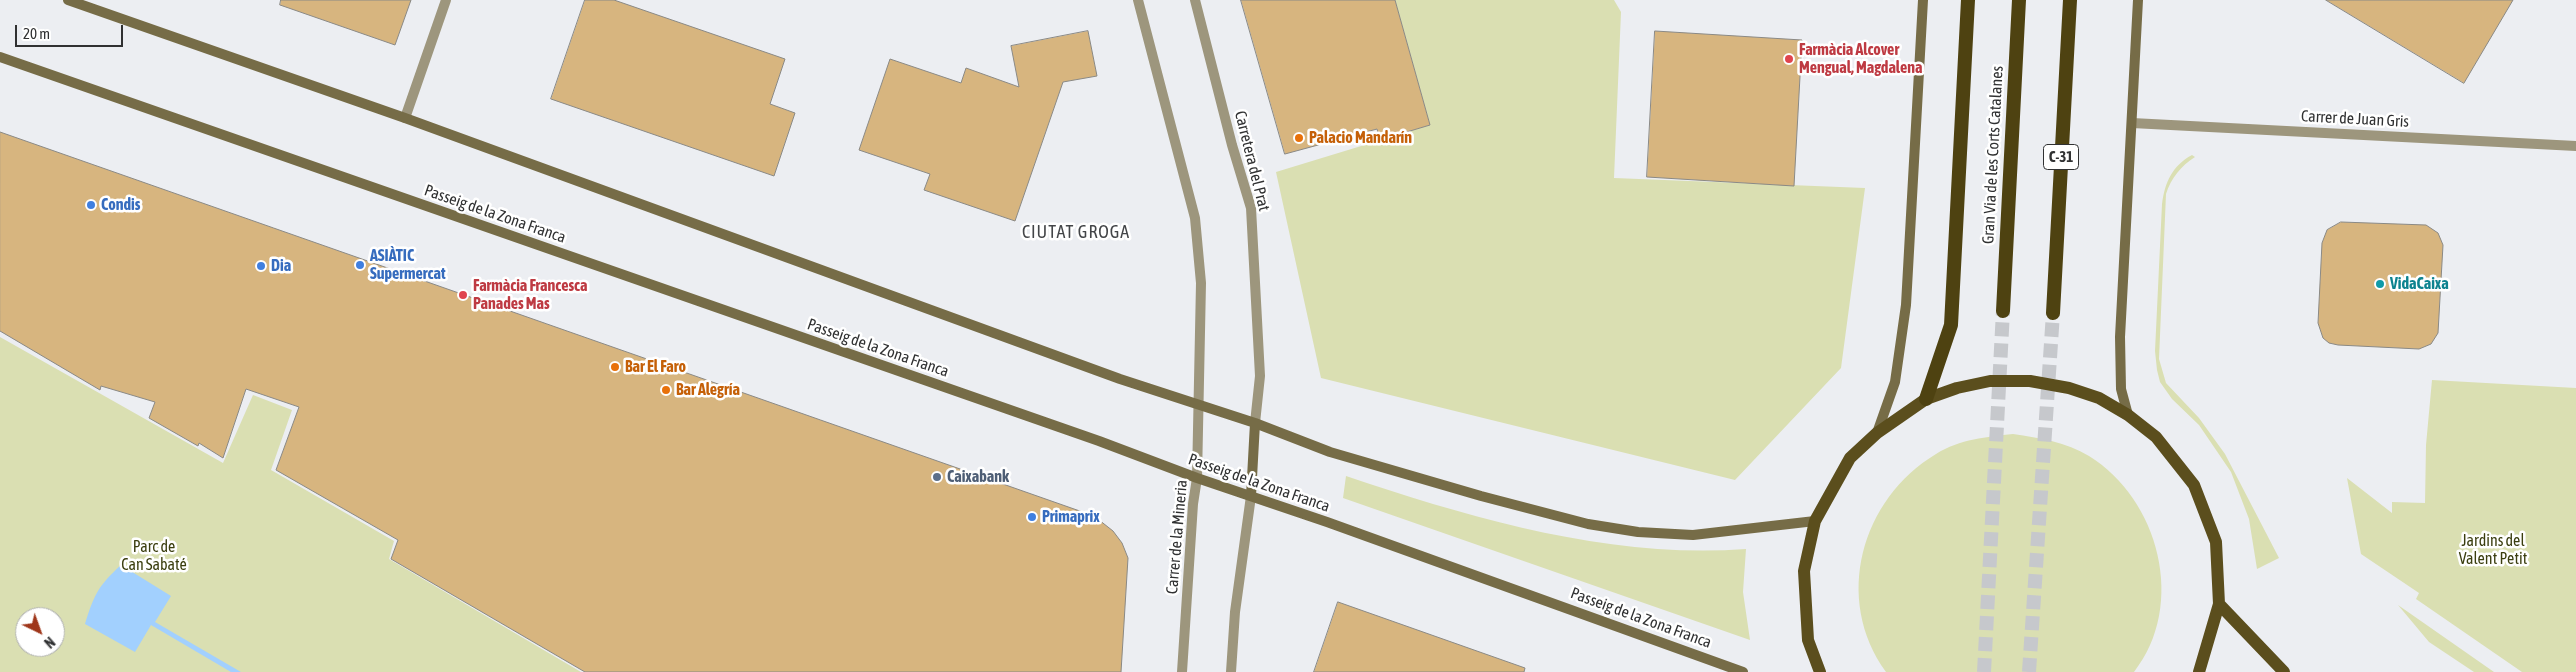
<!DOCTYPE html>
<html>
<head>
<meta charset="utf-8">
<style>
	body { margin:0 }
	#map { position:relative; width:2576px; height:672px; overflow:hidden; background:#eceef2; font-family:"Asap Condensed",sans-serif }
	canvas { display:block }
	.north { position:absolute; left:15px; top:607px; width:50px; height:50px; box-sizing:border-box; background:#fff; border:1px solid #acadad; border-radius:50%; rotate:138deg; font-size:14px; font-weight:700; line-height:20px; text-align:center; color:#303132 }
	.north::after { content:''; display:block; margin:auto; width:18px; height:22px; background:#9f371b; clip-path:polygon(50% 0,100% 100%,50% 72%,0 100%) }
	.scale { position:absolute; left:15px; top:25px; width:108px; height:22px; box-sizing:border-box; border:2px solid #303132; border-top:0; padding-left:6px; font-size:15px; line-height:18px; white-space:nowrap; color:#303132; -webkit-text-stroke:4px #fff; paint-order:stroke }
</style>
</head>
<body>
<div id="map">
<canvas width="2576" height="672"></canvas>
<div class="north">N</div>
<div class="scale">20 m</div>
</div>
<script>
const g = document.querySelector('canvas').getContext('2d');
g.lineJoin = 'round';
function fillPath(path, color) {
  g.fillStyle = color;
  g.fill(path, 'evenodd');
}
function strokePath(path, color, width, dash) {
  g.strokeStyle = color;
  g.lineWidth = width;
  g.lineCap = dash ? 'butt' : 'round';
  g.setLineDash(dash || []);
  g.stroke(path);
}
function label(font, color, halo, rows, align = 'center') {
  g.font = font + ' "Asap Condensed",sans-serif';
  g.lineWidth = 5;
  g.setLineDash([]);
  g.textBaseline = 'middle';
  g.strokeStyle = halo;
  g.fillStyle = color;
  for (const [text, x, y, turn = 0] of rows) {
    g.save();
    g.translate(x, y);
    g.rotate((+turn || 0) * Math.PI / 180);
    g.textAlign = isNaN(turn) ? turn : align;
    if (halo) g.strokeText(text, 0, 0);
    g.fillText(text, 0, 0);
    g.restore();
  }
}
fillPath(new Path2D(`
	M1395,0H1614L1621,12L1614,178L1865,188L1841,368L1735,480L1321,378L1276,172L1430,125Z
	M2192,155L2195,157C2181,166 2171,178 2166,194L2159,359L2166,383L2199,418L2225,454L2279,558L2257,569L2249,519L2231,472L2199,425L2172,399L2160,382L2157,370L2155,351L2162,204C2165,182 2172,166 2192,155Z
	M0,337L223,463L253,395L292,410L271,470L394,541L389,559L581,672H0ZM25,617H55V647H25Z
	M2432,380L2576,388V672H2522L2416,599L2419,593L2361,554L2347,478L2392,513V502L2425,503L2426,445Z
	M2013,434C2040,438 2066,442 2089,456C2159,499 2187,605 2134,672H1886C1833,599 1861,499 1936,454C1960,439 1987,437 2013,434Z
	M1346,476C1474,519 1610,559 1746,549L1743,592L1750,640L1343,498Z
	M2398,605L2494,672H2474L2429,642Z`), '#dadfb2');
fillPath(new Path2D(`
	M121,565L171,596L155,622L241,672H231L151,625L135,652L85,624C94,595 98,586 121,565Z`), '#a2d0fe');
const building = new Path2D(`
	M281,0H411L395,45L280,5Z
	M585,0H614L785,59L770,104L795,113L774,176L551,99Z
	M1241,0H1395L1430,125L1380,140L1377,129L1285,154Z
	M2326,0H2513L2464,83Z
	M1088,31L1097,76L1063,82L1015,221L924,190L930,174L859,150L890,59L961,83L966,68L1019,87L1011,46Z
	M1655,31L1802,40L1794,186L1647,177Z
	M0,132L1094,516L1113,531L1122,543L1128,558L1121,672H585L391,559L398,540L276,470L299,407L246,389L223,458L199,443L198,446L149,418L155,402L101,386L100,390L0,331Z
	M2341,222L2426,225L2438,233L2443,245L2438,333L2431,344L2419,349L2338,345L2329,343L2323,338L2318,323L2322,243L2327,230Z
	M1338,602L1525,668L1524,672H1314Z`);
fillPath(building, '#d7b57f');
strokePath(building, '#8a8985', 1);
strokePath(new Path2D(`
	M1984,672L2003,311
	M2029,672L2053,313`), '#c6c8cc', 14, [14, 7]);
strokePath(new Path2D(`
	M1195,0L1232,145L1251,208L1260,376L1255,423
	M405,118L446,0
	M2132,123L2576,146`), '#9d967d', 10);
strokePath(new Path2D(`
	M1138,0L1195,218L1201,283L1197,478L1193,504L1182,672
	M1231,672L1235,612L1251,496`), '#9d967d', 10);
strokePath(new Path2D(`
	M68,0L405,118L1120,379L1255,423L1330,452L1481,496L1588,524L1638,532L1693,535L1815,521
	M0,57L1099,441L1197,478L1327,522L1743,672
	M2128,415L2121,389L2120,337L2138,0
	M1877,433L1895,382L1906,305L1923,0
	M1251,496L1255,423`), '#766c47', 10);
strokePath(new Path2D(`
	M2219,604L2284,672
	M1820,672L1808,640L1804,571L1815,521L1850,458L1877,433L1926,399L1957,388L1990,381H2030L2069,388L2099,398L2128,415L2156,437L2194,485L2216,542L2219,604L2199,672`), '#5b4e1d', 12);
strokePath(new Path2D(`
	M2003,311L2019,0
	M2053,313L2070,0
	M1926,399L1951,325L1968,0`), '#4e4211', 14);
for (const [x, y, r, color] of [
	[1789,59,5,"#e0444e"],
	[1299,138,5,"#e8710a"],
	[91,205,5,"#3f7fe0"],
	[360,265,5,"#3f7fe0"],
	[261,266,5,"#3f7fe0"],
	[2380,284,5,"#0f9aa8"],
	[463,295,5,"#e0444e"],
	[615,367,5,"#e8710a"],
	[666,390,5,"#e8710a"],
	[937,477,5,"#5c6f8a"],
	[1032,517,5,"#3f7fe0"]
]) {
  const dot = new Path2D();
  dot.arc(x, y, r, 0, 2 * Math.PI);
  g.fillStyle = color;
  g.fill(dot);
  strokePath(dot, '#fff', 2);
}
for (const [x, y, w] of [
	[2061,157,35]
]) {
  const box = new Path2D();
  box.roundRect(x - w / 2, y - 12.5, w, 25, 4);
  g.fillStyle = '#fff';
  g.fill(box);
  strokePath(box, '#303132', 1);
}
label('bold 15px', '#303132', null, [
	["C-31",2061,157]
]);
label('bold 16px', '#be3a42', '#fff', [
	["Farmàcia Alcover",1799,50],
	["Mengual, Magdalena",1799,68],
	["Farmàcia Francesca",473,286],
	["Panades Mas",473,304]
], 'left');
label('16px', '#303132', '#fff', [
	["Carrer de Juan Gris",2355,119,3],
	["Gran Via de les Corts Catalanes",1993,155,-87],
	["Carretera del Prat",1252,161,76],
	["Passeig de la Zona Franca",495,214,19],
	["Passeig de la Zona Franca",878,348,19],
	["Passeig de la Zona Franca",1259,483,19],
	["Carrer de la Mineria",1177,537,-85],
	["Passeig de la Zona Franca",1641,618,20]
]);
label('bold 16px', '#c56008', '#fff', [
	["Palacio Mandarín",1309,138],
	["Bar El Faro",625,367],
	["Bar Alegría",676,390]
], 'left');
label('bold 16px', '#366cbe', '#fff', [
	["Condis",101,205],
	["ASIÀTIC",370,256],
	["Supermercat",370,274],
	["Dia",271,266],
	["Primaprix",1042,517]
], 'left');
label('bold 16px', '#0d838f', '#fff', [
	["VidaCaixa",2390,284]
], 'left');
label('bold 16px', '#4e5e75', '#fff', [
	["Caixabank",947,477]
], 'left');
label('16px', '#3b3e0f', '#fff', [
	["Jardins del",2493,541],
	["Valent Petit",2493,559],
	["Parc de",154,547],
	["Can Sabaté",154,565]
]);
g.letterSpacing = '1px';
label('18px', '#434548', '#fff', [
	["CIUTAT GROGA",1076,232]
]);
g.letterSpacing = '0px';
</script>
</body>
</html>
